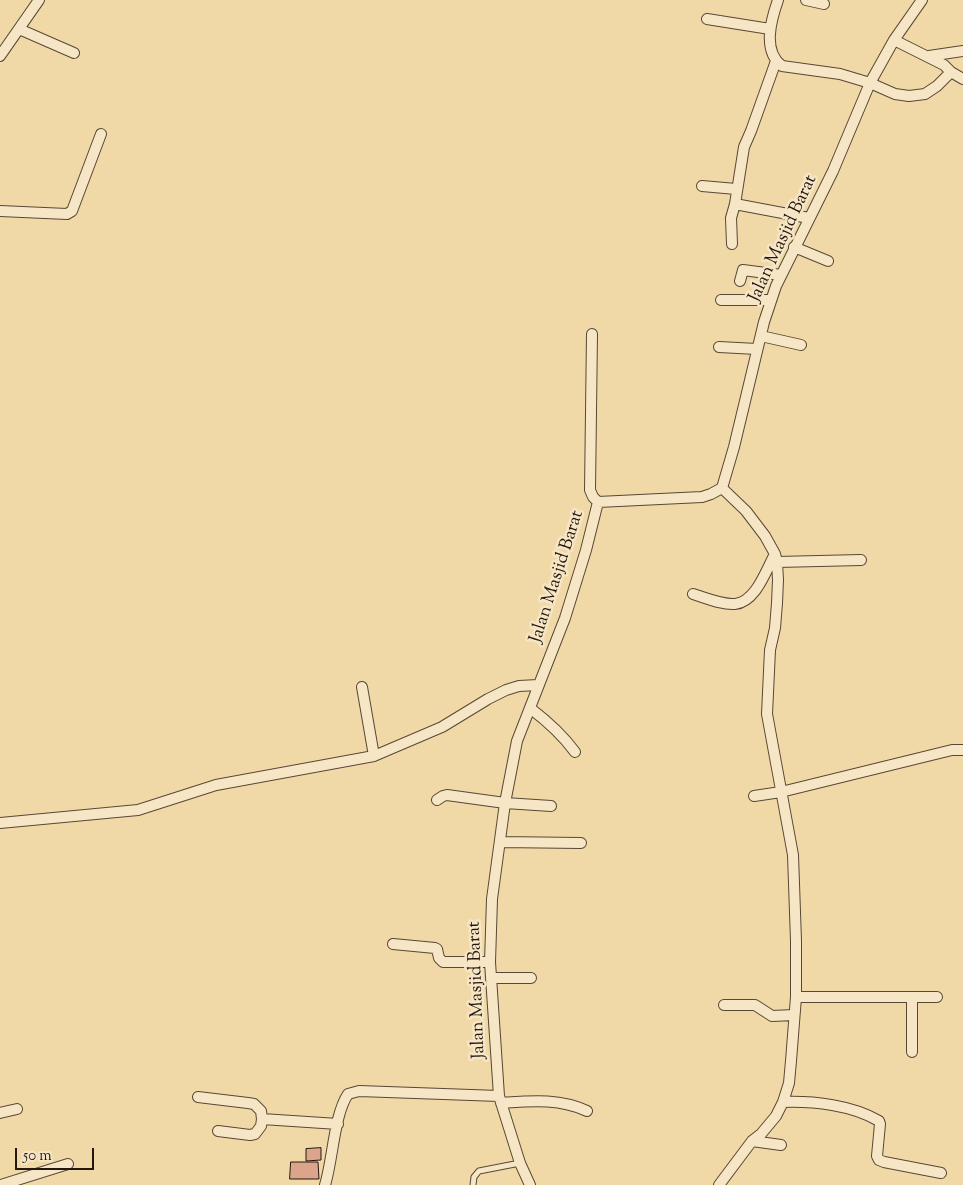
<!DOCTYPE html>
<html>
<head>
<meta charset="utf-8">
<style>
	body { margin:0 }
	#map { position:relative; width:963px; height:1185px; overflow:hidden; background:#f1d9a7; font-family:"Sorts Mill Goudy",serif }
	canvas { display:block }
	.scale { position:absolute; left:15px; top:1148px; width:79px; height:22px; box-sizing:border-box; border:2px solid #23170e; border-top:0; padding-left:6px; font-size:15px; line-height:18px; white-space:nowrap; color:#23170e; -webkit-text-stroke:4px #f6e6c6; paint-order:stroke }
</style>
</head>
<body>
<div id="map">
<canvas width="963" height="1185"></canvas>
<div class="scale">50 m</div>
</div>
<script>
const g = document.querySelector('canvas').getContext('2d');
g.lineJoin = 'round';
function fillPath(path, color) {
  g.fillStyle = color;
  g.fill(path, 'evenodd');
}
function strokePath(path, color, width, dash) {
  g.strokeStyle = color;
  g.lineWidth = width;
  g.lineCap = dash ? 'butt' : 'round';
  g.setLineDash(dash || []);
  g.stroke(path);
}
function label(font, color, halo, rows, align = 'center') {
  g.font = font + ' "Sorts Mill Goudy",serif';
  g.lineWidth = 5;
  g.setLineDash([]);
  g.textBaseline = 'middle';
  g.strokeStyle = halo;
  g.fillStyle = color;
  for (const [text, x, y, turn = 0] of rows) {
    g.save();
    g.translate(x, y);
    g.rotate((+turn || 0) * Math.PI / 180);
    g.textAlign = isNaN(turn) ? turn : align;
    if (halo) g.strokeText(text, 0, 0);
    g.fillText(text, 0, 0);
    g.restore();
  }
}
const building = new Path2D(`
	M321,1148V1160L306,1161V1149Z
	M291,1162H318L319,1179H290Z`);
fillPath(building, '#dca48a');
strokePath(building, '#23170e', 1);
const lane = new Path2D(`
	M473,1185L474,1177L479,1171L520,1163`);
const street = new Path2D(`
	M778,0C771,20 762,51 782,66L840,74L870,83L895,94L909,96L925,94L937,86L951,72L944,65L894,40
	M806,0L824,4
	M707,19L770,29
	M19,29L74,53
	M0,56L39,0
	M929,56L963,51
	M776,61L751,131L744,147L735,204L809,218
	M951,72L963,79
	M702,186L736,189
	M0,211L67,214L72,211L101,134
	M732,244L731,218L735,204
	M794,247L828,261
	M740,281L743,270L781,275
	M721,300H771
	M592,334L590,490L593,497L598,502
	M761,336L801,345
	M719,347L757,349
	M777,562L861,560
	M693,594C706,598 722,605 735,604C756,602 766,570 775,554
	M362,687L374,756
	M530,708C547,721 562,734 575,752
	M754,796L781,792L952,750H963
	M437,800L443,796L447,795L505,803L551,806
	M0,823L138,810L216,785L374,756L442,727L488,699L506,690L519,686L538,685
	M500,842L581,843
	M393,944L435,948L437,949L439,958L443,962H490
	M491,978H531
	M796,997H937
	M912,997V1052
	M724,1005H755L772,1016L794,1015
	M198,1097L248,1103L254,1104L261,1111L262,1119L338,1124
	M783,1102C814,1101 852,1105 879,1121L880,1124L877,1156L879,1160L884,1162L941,1173
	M501,1103C531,1101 559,1098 587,1111
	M0,1113L17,1109
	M218,1131L250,1135L255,1134L261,1126L262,1119
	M752,1141L781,1145
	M1,1185L68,1164
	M325,1185C333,1159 334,1115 348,1094L359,1091L499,1096
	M530,1185L520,1163L499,1096L490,962L492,899L505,803L517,741L565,618L586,550L598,502L702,497L711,494L722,488L734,447L764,322L776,286L833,171L870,83L894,40L922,0
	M719,1185L752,1141L761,1134L776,1116L783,1102L789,1083L791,1061L796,997V941L793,855L767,714L770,650L775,628L777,603L778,580L777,562L775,554L765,536L746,511L722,488`);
strokePath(lane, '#564834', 7);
strokePath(street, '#564834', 12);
strokePath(lane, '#f6e6c6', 5);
strokePath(street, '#f6e6c6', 10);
label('18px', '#23170e', '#f6e6c6', [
	["Jalan Masjid Barat",784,239,-65],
	["Jalan Masjid Barat",558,577,-72],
	["Jalan Masjid Barat",478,990,-92]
]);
</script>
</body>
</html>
